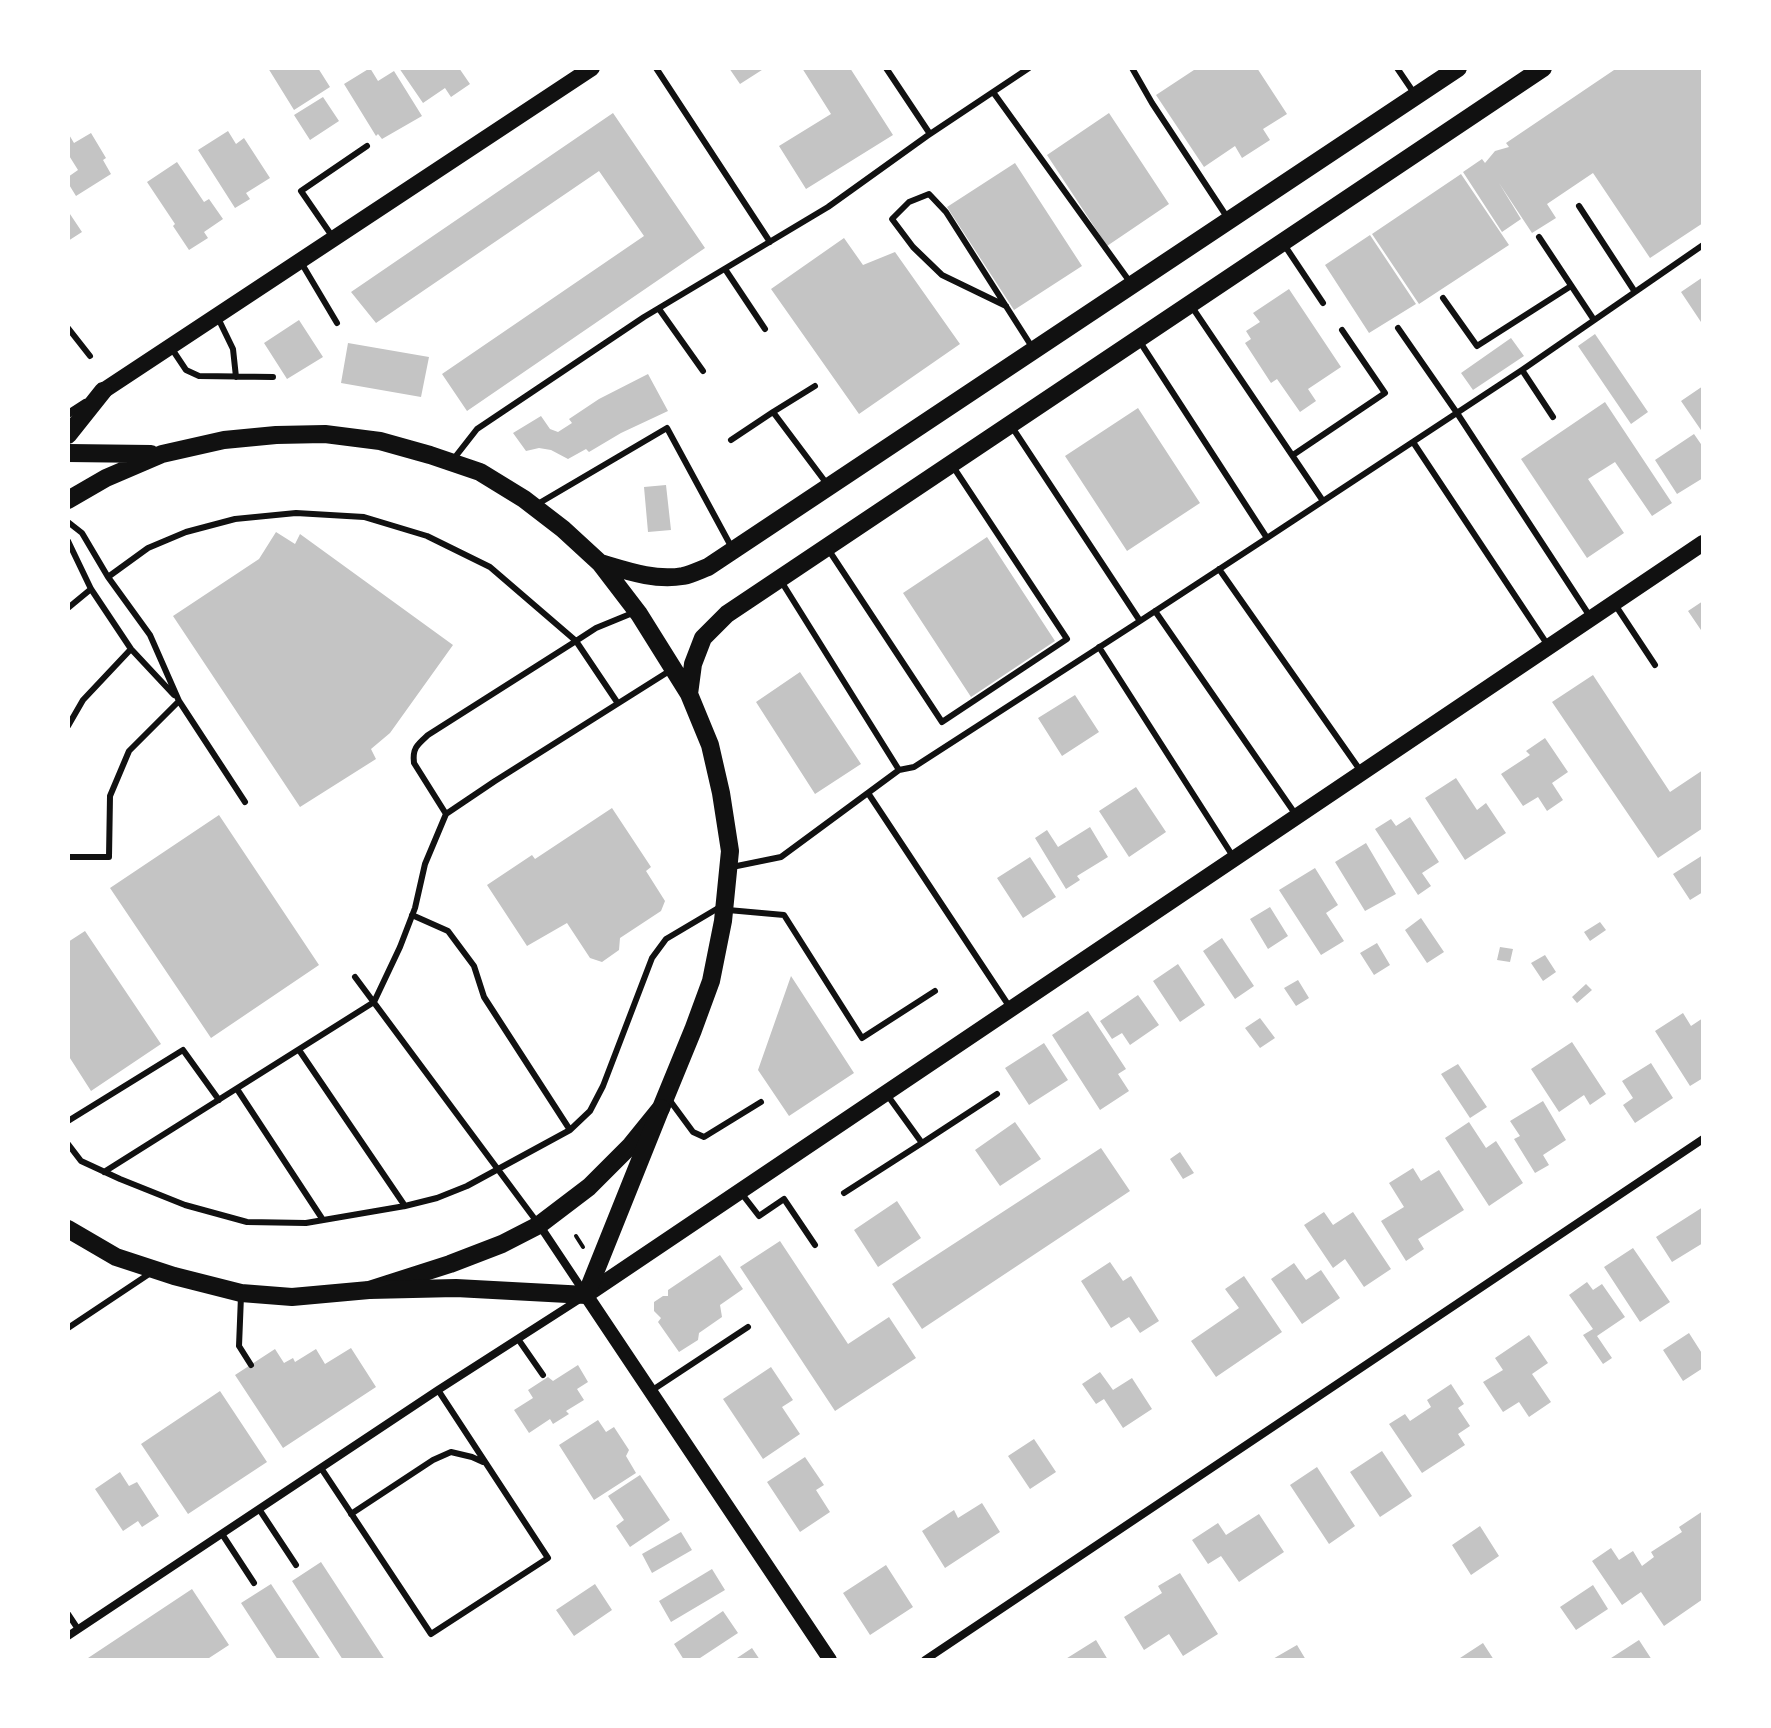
<!DOCTYPE html>
<html>
<head>
<meta charset="utf-8">
<style>
	body { margin:0 }
	#map { position:relative; width:1771px; height:1728px; overflow:hidden; background:#fff; font-family:Literata,serif }
	canvas { display:block }
	.frame { position:absolute; inset:0; border:70px solid #fff; pointer-events:none }
</style>
</head>
<body>
<div id="map">
<canvas width="1771" height="1728"></canvas>
<div class="frame"></div>
</div>
<script>
const g = document.querySelector('canvas').getContext('2d');
g.lineJoin = 'round';
function fillPath(path, color) {
  g.fillStyle = color;
  g.fill(path, 'evenodd');
}
function strokePath(path, color, width, dash) {
  g.strokeStyle = color;
  g.lineWidth = width;
  g.lineCap = dash ? 'butt' : 'round';
  g.setLineDash(dash || []);
  g.stroke(path);
}
fillPath(new Path2D(`
	M268,68H318L330,87L294,110Z
	M370,68L378,81L394,71L422,116L382,139L378,134L376,136L344,84Z
	M399,68H459L470,84L451,97L445,88L423,103Z
	M729,68H765L740,84Z
	M802,68H850L893,135L806,189L779,146L831,114Z
	M1197,68H1257L1287,114L1263,129L1270,140L1242,158L1235,146L1204,167L1156,95Z
	M1617,68H1703V223L1650,258L1593,173L1547,204L1556,218L1532,233L1499,183L1521,219L1502,232L1463,172L1482,159L1485,163L1495,151L1509,147L1506,143Z
	M323,97L339,121L310,140L294,115Z
	M613,113L705,248L467,411L442,374L644,236L599,171L376,323L351,292Z
	M1109,113L1169,204L1107,246L1047,155Z
	M228,131L236,144L244,138L270,178L246,193L250,199L235,208L198,150Z
	M68,133L74,143L91,133L106,158L103,160L111,174L76,196L68,183V177L78,170L68,154Z
	M177,162L204,202L209,199L223,219L204,232L208,238L189,250L173,226L175,224L147,182Z
	M1015,163L1082,266L1014,310L947,207Z
	M1461,174L1509,245L1419,304L1372,234Z
	M68,211L82,232L68,241Z
	M1370,235L1416,304L1369,333L1325,265Z
	M844,238L863,265L895,252L960,344L859,414L771,289Z
	M1703,277V325L1681,292Z
	M1289,289L1341,367L1308,389L1316,401L1300,412L1277,379L1271,383L1245,343L1251,339L1246,331L1260,322L1253,313Z
	M299,320L323,357L287,379L264,343Z
	M1595,334L1648,412L1631,424L1578,346Z
	M1511,338L1524,356L1473,390L1461,373Z
	M348,343L429,357L421,397L341,383Z
	M648,374L668,411L621,433L589,452L586,449L568,459L551,450L539,448L526,451L513,433L541,416L550,429L558,432L572,423L569,419L599,399Z
	M1703,386V433L1681,401Z
	M1605,402L1672,503L1652,516L1615,462L1588,479L1624,533L1587,558L1521,459Z
	M1138,408L1200,503L1127,551L1065,456Z
	M1694,434L1703,447V478L1677,494L1655,460Z
	M666,485L671,530L648,532L644,487Z
	M276,532L295,544L300,534L453,645L390,733L371,749L376,759L300,807L173,616L259,559Z
	M987,537L1055,641L971,697L903,593Z
	M1703,601V633L1688,611Z
	M800,672L861,764L815,794L756,702Z
	M1593,675L1670,792L1703,770V828L1658,858L1552,702Z
	M1075,695L1099,732L1062,756L1038,718Z
	M1545,738L1568,772L1552,783L1563,800L1547,811L1538,797L1523,806L1501,774L1530,755L1526,751Z
	M1456,778L1477,810L1486,803L1506,833L1465,860L1425,798Z
	M1136,787L1166,832L1129,857L1099,811Z
	M612,808L651,867L646,871L665,901L661,911L620,938L619,950L602,962L590,958L567,923L527,946L487,885L532,855L535,859Z
	M219,815L319,965L211,1038L110,888Z
	M1410,817L1439,862L1422,873L1431,886L1418,895L1375,829L1391,819L1396,826Z
	M1090,827L1108,857L1077,876L1080,880L1066,889L1035,838L1047,830L1058,847Z
	M1366,843L1396,894L1365,911L1335,862Z
	M1703,855V892L1690,900L1673,874Z
	M1030,857L1056,897L1023,918L997,878Z
	M1315,868L1338,905L1326,913L1344,941L1321,955L1279,890Z
	M1270,907L1288,936L1268,949L1250,919Z
	M1421,918L1444,952L1427,963L1405,930Z
	M1600,922L1606,930L1590,941L1584,932Z
	M85,931L161,1044L91,1091L68,1055V942Z
	M1222,938L1254,986L1235,999L1203,951Z
	M1377,943L1390,965L1374,975L1360,953Z
	M1500,947L1513,949L1510,962L1497,960Z
	M1545,955L1556,972L1543,981L1531,963Z
	M1178,964L1205,1005L1180,1022L1153,981Z
	M791,976L854,1073L789,1116L758,1070Z
	M1298,980L1309,998L1296,1006L1284,988Z
	M1586,984L1592,990L1577,1003L1572,997Z
	M1138,995L1159,1025L1130,1045L1122,1033L1112,1039L1100,1021Z
	M1088,1011L1126,1069L1118,1074L1129,1091L1100,1110L1052,1035Z
	M1683,1013L1691,1026L1703,1018V1078L1690,1086L1655,1031Z
	M1260,1018L1275,1038L1260,1048L1245,1028Z
	M1572,1042L1606,1094L1590,1105L1584,1095L1559,1112L1531,1069Z
	M1044,1043L1068,1080L1029,1105L1005,1068Z
	M1651,1063L1673,1098L1635,1123L1623,1105L1633,1098L1622,1081Z
	M1458,1064L1487,1107L1470,1118L1441,1074Z
	M1543,1101L1566,1140L1543,1155L1549,1165L1535,1173L1514,1139L1520,1136L1510,1121Z
	M1015,1122L1041,1159L1000,1186L975,1150Z
	M1469,1122L1486,1148L1496,1141L1523,1183L1489,1206L1445,1138Z
	M1101,1148L1130,1191L922,1329L892,1284Z
	M1180,1152L1194,1173L1183,1179L1170,1159Z
	M1413,1168L1421,1181L1439,1170L1464,1210L1418,1239L1424,1249L1406,1261L1381,1221L1404,1207L1389,1183Z
	M897,1201L921,1238L878,1267L854,1230Z
	M1703,1207V1243L1672,1262L1656,1237Z
	M1324,1212L1333,1225L1353,1212L1391,1269L1364,1287L1345,1259L1333,1268L1304,1225Z
	M780,1241L848,1344L889,1317L916,1358L835,1411L740,1267Z
	M1633,1248L1670,1302L1640,1322L1604,1267Z
	M720,1255L743,1289L720,1305L722,1317L699,1333L698,1340L679,1352L658,1322L661,1318L654,1311V1302L663,1296H668V1290Z
	M1110,1262L1123,1281L1131,1276L1159,1321L1140,1333L1129,1317L1111,1328L1081,1281Z
	M1294,1263L1306,1280L1321,1270L1340,1298L1302,1324L1271,1279Z
	M1244,1276L1282,1332L1216,1377L1191,1341L1239,1308L1225,1289Z
	M1587,1282L1593,1290L1602,1284L1625,1317L1597,1336L1612,1358L1603,1364L1583,1335L1593,1329L1569,1295Z
	M1689,1333L1703,1355V1368L1683,1381L1663,1350Z
	M1529,1335L1548,1363L1532,1374L1551,1402L1529,1417L1519,1402L1503,1412L1483,1382L1503,1370L1495,1358Z
	M351,1348L376,1387L283,1448L235,1375L275,1349L284,1363L293,1358L295,1362L316,1349L325,1364Z
	M578,1365L588,1382L577,1389L584,1400L566,1411L569,1414L553,1424L550,1419L529,1433L514,1410L533,1398L528,1390L548,1377L553,1381Z
	M771,1367L793,1400L782,1407L800,1434L763,1459L723,1399Z
	M1100,1372L1113,1390L1132,1378L1152,1409L1123,1428L1104,1399L1096,1404L1082,1384Z
	M1451,1384L1464,1404L1458,1408L1470,1426L1458,1434L1465,1445L1422,1473L1389,1424L1405,1414L1410,1421L1431,1407L1427,1400Z
	M220,1391L267,1462L188,1514L141,1444Z
	M598,1420L606,1432L614,1427L629,1450L626,1456L636,1473L594,1500L559,1445Z
	M1034,1439L1056,1472L1030,1489L1008,1456Z
	M1382,1451L1412,1496L1380,1517L1350,1472Z
	M805,1457L824,1485L816,1490L830,1512L800,1532L767,1482Z
	M1317,1467L1355,1526L1329,1544L1290,1485Z
	M120,1472L129,1486L137,1482L159,1516L142,1527L138,1521L123,1531L95,1489Z
	M640,1475L670,1520L630,1547L616,1526L624,1520L608,1496Z
	M982,1503L1000,1532L945,1568L922,1531L954,1510L958,1518Z
	M1703,1511V1599L1664,1626L1641,1592L1622,1605L1592,1561L1611,1548L1619,1560L1633,1551L1642,1566L1654,1557L1651,1552L1682,1532L1679,1527Z
	M1259,1514L1284,1552L1239,1582L1221,1556L1208,1564L1192,1540L1218,1523L1226,1535Z
	M1480,1526L1499,1556L1471,1575L1452,1545Z
	M681,1532L692,1550L652,1573L642,1554Z
	M321,1562L385,1660H343L292,1581Z
	M886,1565L913,1607L870,1635L843,1593Z
	M712,1569L725,1590L671,1622L659,1601Z
	M1180,1573L1218,1634L1183,1656L1169,1634L1144,1650L1124,1617L1162,1593L1158,1586Z
	M271,1584L321,1660H278L241,1603Z
	M595,1584L612,1610L574,1636L556,1610Z
	M1593,1585L1608,1609L1576,1630L1560,1607Z
	M192,1589L229,1645L206,1660H85Z
	M723,1611L738,1633L697,1660H684L674,1644Z
	M1096,1640L1108,1660H1064Z
	M1639,1640L1652,1660H1608Z
	M1483,1643L1494,1660H1462L1460,1658Z
	M1297,1645L1306,1660H1271Z
	M752,1648L760,1660H734Z`), '#c4c4c4');
strokePath(new Path2D(`
	M576,1236L583,1247`), '#111', 4);
strokePath(new Path2D(`
	M656,68L770,242
	M886,68L930,134
	M1132,68L1152,103L1227,217
	M1397,68L1414,93
	M993,92L1130,282
	M1579,206L1635,292
	M332,236L301,191L367,146
	M1539,237L1594,320
	M1285,246L1323,303
	M302,264L337,323
	M725,269L765,329
	M1443,298L1477,346L1571,286
	M1006,306L942,275L913,247L892,219L909,202L929,194L946,212L1032,347
	M1192,307L1323,501
	M659,309L703,371
	M217,316L233,349L236,377
	M68,328L90,356
	M1398,328L1457,413L1591,618
	M170,346L186,370L199,376L273,377
	M1522,370L1553,417
	M815,386L773,412L827,484
	M1012,427L1140,621L1267,538L1140,342
	M731,440L773,412
	M1413,442L1547,644
	M1293,455L1385,393L1342,330
	M452,461L477,429L644,317L828,207L927,136L1029,68
	M536,505L667,428L732,548
	M68,522L82,533L108,577L150,635L179,701L245,802
	M1267,538L1522,370L1703,245
	M68,541L91,589L131,649L174,695
	M828,549L942,722L1067,639L952,465
	M1219,569L1360,770
	M108,577L148,548L186,532L235,519L296,513L364,517L427,536L490,567L576,641L428,735C418,744 412,748 414,763L446,814
	M781,581L899,770
	M1614,603L1655,665
	M68,608L91,589
	M1155,611L1296,815
	M1099,647L1234,858
	M617,702L576,641L596,628L635,612
	M68,726L83,700L131,649
	M868,793L1011,1009
	M68,857H109L110,796L129,751L179,701
	M732,867L781,857L899,770L914,767L1140,621
	M728,910L784,915L862,1038L935,991
	M412,915L448,931L474,966L484,997L570,1130
	M355,977L537,1222
	M299,1050L405,1206
	M237,1089L323,1220
	M888,1096L922,1143L997,1094
	M668,1098L693,1132L704,1137L761,1102
	M68,1121L183,1050L219,1100
	M68,1144L81,1161L120,1179L185,1205L247,1222L306,1223L405,1206L437,1198L467,1186L570,1130L590,1111L603,1086L652,958L666,939L720,907
	M104,1172L374,1002L400,947L415,908L425,864L446,814L495,781L671,670
	M844,1193L922,1143
	M742,1194L759,1216L784,1199L815,1245
	M241,1296L239,1346L251,1365
	M68,1328L152,1272
	M518,1339L543,1375
	M651,1391L748,1327
	M321,1468L431,1634L548,1558L438,1390
	M259,1509L296,1565
	M351,1514L433,1460L451,1452L472,1457L483,1462
	M222,1534L254,1583
	M68,1614L78,1629`), '#111', 6);
strokePath(new Path2D(`
	M68,414L85,403
	M68,1636L438,1390L586,1295L540,1226
	M925,1660L1703,1139`), '#111', 8);
strokePath(new Path2D(`
	M586,1295L830,1660`), '#111', 14);
strokePath(new Path2D(`
	M103,391L592,68
	M586,1295L1703,543`), '#111', 16);
strokePath(new Path2D(`
	M68,435L103,391
	M68,453L151,454
	M68,500L106,478L162,454L224,440L276,435L325,434L380,441L430,455L480,472L524,499L563,529L600,563L639,614L689,694L710,745L721,793L730,851L723,921L711,981L693,1030L661,1108L631,1145L589,1187L539,1225L502,1244L450,1264L369,1290L292,1297L241,1293L174,1276L116,1257L68,1229
	M600,563C627,571 655,581 683,576C692,574 700,570 708,567L1458,68
	M689,694L693,664L703,638L727,614L1543,68`), '#111', 18);
strokePath(new Path2D(`
	M369,1290L456,1288L586,1295L661,1108`), '#111', 18);
</script>
</body>
</html>
